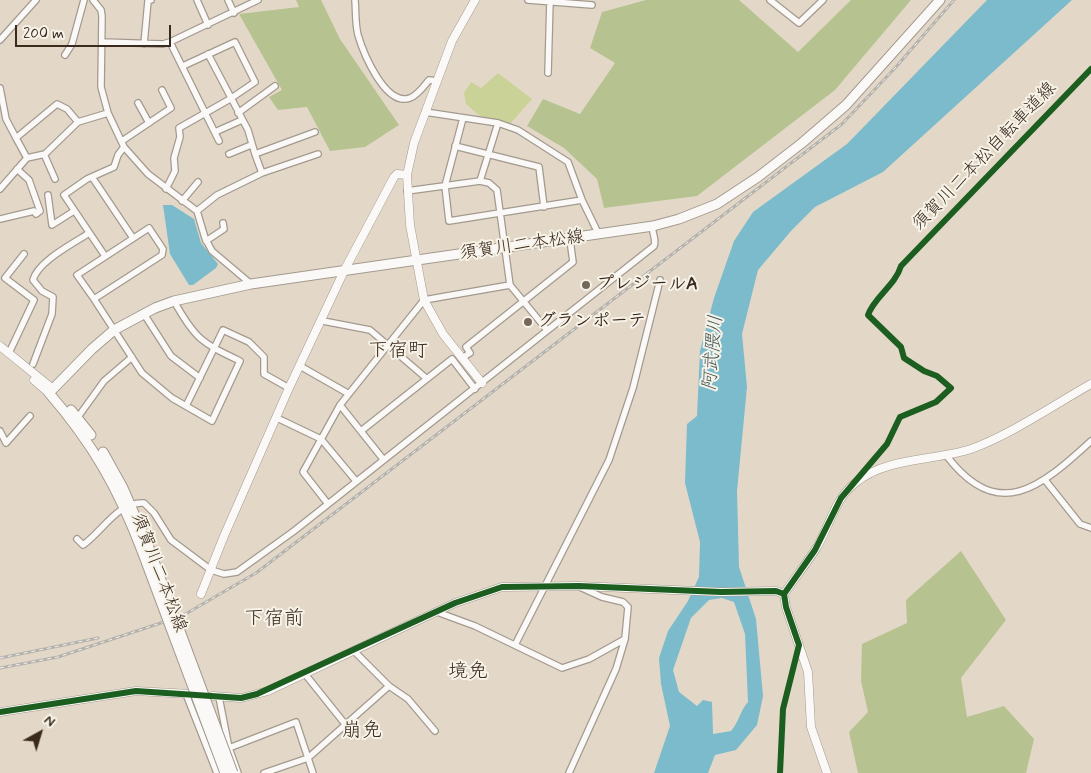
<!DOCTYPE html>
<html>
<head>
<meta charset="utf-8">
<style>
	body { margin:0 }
	#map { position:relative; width:1091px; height:773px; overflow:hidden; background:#e3d8c7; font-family:Mynerve,sans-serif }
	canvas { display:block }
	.north { position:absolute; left:15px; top:708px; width:50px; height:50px; -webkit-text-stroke:4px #f7f3e8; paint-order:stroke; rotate:39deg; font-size:14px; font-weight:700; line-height:20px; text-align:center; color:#3b2a1e }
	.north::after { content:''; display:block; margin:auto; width:18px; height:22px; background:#3b2a1e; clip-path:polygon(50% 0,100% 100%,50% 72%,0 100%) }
	.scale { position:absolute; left:15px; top:25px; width:156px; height:22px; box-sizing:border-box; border:2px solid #3b2a1e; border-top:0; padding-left:6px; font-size:15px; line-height:18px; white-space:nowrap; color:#3b2a1e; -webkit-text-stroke:4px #f7f3e8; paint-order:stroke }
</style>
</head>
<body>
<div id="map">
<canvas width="1091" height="773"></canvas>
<div class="north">N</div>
<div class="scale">200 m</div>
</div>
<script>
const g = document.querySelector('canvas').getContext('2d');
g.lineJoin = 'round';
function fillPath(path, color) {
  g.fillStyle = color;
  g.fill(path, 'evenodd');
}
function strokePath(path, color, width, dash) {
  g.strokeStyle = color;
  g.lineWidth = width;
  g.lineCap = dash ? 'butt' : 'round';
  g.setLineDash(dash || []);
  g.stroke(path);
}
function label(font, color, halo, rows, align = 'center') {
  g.font = font + ' Mynerve,"Klee One",sans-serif';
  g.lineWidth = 4;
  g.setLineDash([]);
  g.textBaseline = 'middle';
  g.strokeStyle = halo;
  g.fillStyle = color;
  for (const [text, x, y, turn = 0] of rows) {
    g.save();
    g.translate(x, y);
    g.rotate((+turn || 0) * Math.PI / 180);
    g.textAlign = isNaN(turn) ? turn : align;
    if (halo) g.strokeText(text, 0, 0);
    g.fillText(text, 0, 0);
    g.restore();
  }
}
fillPath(new Path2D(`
	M498,73L532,99L510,124L480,116L466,104L464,93L471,82L481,88Z`), '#cbd298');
fillPath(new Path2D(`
	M296,0H321L340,39L399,125L365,147L330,151L307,107L278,110L269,97L282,90L239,14L299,7Z
	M646,0H739L798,52L851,0H911L835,90L697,196L604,208L597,179L564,148L527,126L543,99L580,114L615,63L590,48L602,12Z
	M961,551L1006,620L961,678L967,717L1004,706L1034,739L1026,773H858L849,732L868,712L861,681L862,644L907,623L906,600Z`), '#b6c391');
fillPath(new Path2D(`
	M987,0H1072L883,172L815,207L791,231L758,270L742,334L747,387L737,491L739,567L756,619L763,696L757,725L736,750L715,755L708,773H654L670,726L661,684L659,658L668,631L688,601L699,577L700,542L685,483L687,424L697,416L700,351L714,298L734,241L753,212L847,144ZM722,598L734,602L745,634L748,702C740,711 739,722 731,731L713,734L712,702L703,700L697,706L679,692L673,670L691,618L709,600Z
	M163,205H172L194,219L201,243L218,264L216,268L193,285H189L170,254Z`), '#7bbbcb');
const minor = new Path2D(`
	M93,0L101,10L102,16L101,87L108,113L124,147L148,174L197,211L205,238L212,251L251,284
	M197,0L208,25
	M228,0L234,13
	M355,0C356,12 355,23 358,35C363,52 385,107 410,98C418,95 424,86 429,80L437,81
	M528,0L592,5
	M770,0L799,23L823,0
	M0,40L36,0
	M102,42L163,44L170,42
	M144,44L148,1L151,0
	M208,54L248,130L255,154
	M65,55L72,44L84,0
	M548,73L550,0
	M0,88L6,119L16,138
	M138,103L149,123
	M425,112L498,123L518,130L568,162L582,200L599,235
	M238,113L275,86
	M463,118L445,186L449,221L582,200
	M215,132L242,120
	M122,141L171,108L162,90
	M219,141L170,42L258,0
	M455,146L539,167L544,207
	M44,154L55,179
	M229,154L251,145
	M27,158L16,138L57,104L67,109L78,122
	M262,173L318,154
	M92,177L133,238
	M480,181L498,123
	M0,189L27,158L45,154L78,122L108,113
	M166,189L175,171L174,158L180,137L179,128L230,99L255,82L235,42L183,66
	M407,191L480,181L489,183L497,190L510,285
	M48,195L52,225L74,211
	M182,201L198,182
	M197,211L217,195L262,173L255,154L315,132
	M0,219L34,211L36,214L40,211L29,180L17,169
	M206,241L224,229L223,223
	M105,256L64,195L87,179L114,167L118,155L124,147
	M94,299L77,275L149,228L163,249L162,255L94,299L142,373L172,398L212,421L240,361C202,343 195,339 174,301
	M144,314L171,356L200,378
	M323,321L370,330L426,378
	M9,353L34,300L5,278L24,254
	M462,358L470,353L466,347L573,262L570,240
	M33,364L52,314L53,297L42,291L33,280C38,261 73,244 89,233
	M300,366L349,394
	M340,405L383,459
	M186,406L223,330L249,342L264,357V374L289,388
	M78,417L104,381L132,357
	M277,418L321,439L356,481
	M0,431L6,443L30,416
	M361,431L452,359L475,389
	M946,455C998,524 1041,487 1091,441
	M1045,480L1080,524L1091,528
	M328,504L303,472L340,405L424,300L510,285L547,330
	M77,539L83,545C102,532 118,501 144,503L154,513L171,540L211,570L224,574L237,572L294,531L654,246C657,238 651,233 653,226
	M437,612L475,626L562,668L589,659L625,639
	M515,645L609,460L633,388L660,280
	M354,651L389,686L408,699L435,731
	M305,674L345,724
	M186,694L217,773
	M219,697L229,748L238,773
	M229,748L296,722L313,773
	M264,773L308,758L389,686
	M569,773L616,669L625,639L628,607L623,602L602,597L580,587`);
const tertiary = new Path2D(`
	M475,0L452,41L414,143L407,175L410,225L424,300L443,334L482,383
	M0,346L53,389
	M34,380L49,393
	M201,594L224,536L289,388L344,271L394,177L397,174L407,175
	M213,696L241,698L268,691L455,603L502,587L579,586L721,592L776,591L784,594
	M0,712L136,691L190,694
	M827,773L811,727L808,672L786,607L784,594C795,578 807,563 817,547C830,525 834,500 855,483C886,457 934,461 971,449C1010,435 1054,405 1091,384`);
const secondary = new Path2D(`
	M71,410L91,435
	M103,452L123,488L149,548
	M142,551C118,488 93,444 49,393L92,349L114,330L155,308L174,301L251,284L653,226L679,219L717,204L758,177L802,143L846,105L940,0`);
strokePath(minor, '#a39a8f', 8);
strokePath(tertiary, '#a39a8f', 9);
strokePath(secondary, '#a39a8f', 11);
strokePath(minor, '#fbf9f7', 5.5);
strokePath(tertiary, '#fbf9f7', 8);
strokePath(secondary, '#fbf9f7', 9);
const rail = new Path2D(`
	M0,658L98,638
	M0,668L58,657L182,616L256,573L842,124L896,67L954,0`);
strokePath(rail, '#b5b2ae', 3);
strokePath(rail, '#f7f3e8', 1, [4]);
const secondaryBridge = new Path2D(`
	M149,548L233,773
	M142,551L225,773`);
strokePath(secondaryBridge, '#a39a8f', 11, []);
strokePath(secondaryBridge, '#fbf9f7', 9);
strokePath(new Path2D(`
	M0,712L136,691L241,698L257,694L455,603L502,587L579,586L721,592L776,591L784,594
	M780,773L783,709L799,645L786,607L784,594L815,550L841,498L887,444L900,417L936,402L951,388L937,376L924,371L904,358L901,347L868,315C874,297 895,286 901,266L1091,69`), '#1b5e20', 6);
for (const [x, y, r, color] of [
	[586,285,5,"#766759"],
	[528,322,5,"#766759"]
]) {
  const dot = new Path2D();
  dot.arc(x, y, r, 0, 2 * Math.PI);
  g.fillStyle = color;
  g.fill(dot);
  strokePath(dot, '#f7f3e8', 2);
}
label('18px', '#3b2a1e', '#f7f3e8', [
	["須賀川二本松自転車道線",985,157,-46],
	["須賀川二本松線",522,246,-8],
	["須賀川二本松線",158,573,69]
]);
label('bold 18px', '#3b2a1e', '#f7f3e8', [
	["プレジールA",596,285],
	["グランポーテ",538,322]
], 'left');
label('italic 19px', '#42595b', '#f7f3e8', [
	["阿武隈川",714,353,-85]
]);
label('20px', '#3b2a1e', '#f7f3e8', [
	["下宿町",398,352],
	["下宿前",274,620],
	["境免",468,673],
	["崩免",362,732]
]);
</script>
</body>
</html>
